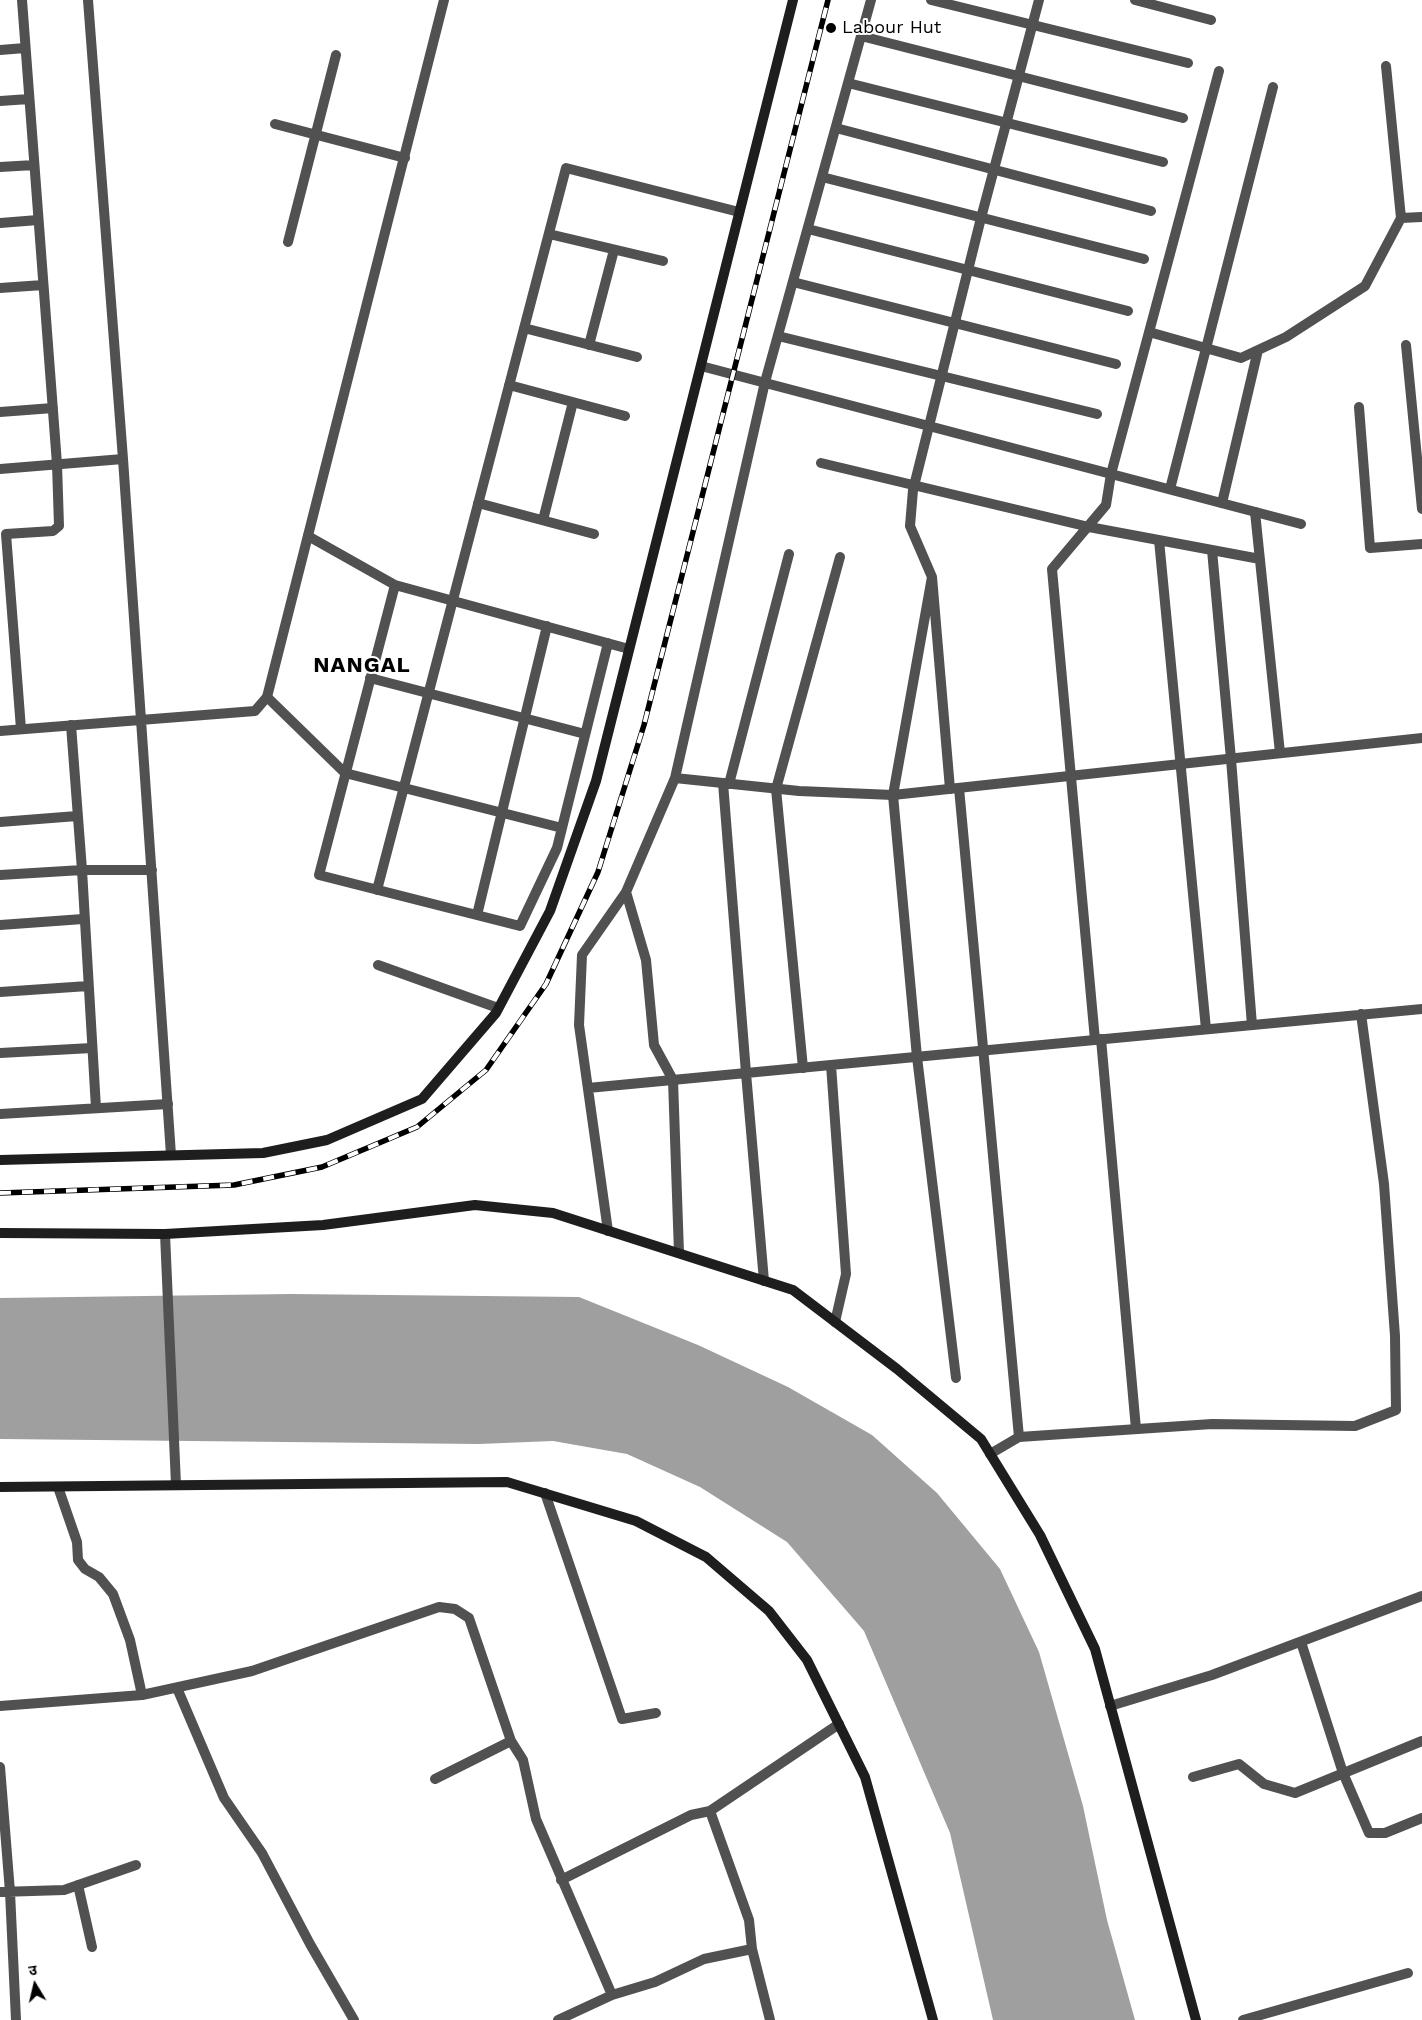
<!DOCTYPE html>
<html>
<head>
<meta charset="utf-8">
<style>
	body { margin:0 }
	#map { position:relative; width:1422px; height:2020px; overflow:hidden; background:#fff; font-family:"Work Sans","Noto Sans Devanagari",sans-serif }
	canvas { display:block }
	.north { position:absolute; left:10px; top:1960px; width:50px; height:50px; -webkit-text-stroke:4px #fff; paint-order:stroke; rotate:351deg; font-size:14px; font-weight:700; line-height:20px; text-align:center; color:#000 }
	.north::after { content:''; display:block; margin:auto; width:18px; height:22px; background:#000; clip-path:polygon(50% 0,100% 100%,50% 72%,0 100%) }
</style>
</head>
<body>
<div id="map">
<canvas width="1422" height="2020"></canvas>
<div class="north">उ</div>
</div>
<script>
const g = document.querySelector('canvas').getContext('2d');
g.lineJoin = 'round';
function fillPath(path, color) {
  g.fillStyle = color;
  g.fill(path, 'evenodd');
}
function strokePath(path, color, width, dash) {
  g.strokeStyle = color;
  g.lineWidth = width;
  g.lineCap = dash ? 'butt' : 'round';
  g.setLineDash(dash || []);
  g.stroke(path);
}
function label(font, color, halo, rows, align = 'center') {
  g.font = font + ' "Work Sans",sans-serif';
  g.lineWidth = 4;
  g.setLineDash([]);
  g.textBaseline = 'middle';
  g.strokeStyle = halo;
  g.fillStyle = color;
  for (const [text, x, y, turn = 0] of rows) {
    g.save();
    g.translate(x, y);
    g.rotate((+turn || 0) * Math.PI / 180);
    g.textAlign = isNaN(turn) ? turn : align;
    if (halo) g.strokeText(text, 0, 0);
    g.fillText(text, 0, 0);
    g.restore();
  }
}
fillPath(new Path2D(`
	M291,1294L579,1297L698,1345L788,1387L872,1435L937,1493L1000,1569L1039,1652L1083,1806L1107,1920L1135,2020H993L950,1833L864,1631L787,1542L700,1487L627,1454L553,1441L479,1444L0,1439V1298Z`), '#9f9f9f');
strokePath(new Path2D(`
	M931,0L1188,63
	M1135,0L1211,20
	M861,36L1183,118
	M0,50L25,48
	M1386,66L1401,218
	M848,83L1163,162
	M0,101L29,99
	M275,124L405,158
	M836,128L1151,211
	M0,167L34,165
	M822,177L1144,259
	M808,229L1128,311
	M549,234L663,261
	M288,242L336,55
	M793,282L1116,364
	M0,288L43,285
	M524,328L637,357
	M1149,332L1241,358L1286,337L1365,286L1401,218L1422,217
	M778,336L1097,414
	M589,345L614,250
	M1406,345L1422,509
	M765,382L871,0
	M509,385L625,416
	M1359,407L1370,548L1422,544
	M0,412L53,408
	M929,426L913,490L910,526L932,577L950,789
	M821,463L1089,527L1260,559
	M1170,489L1273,87
	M478,503L594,534
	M1222,503L1258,350
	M1255,512L1280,753
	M543,520L573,402
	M308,536L395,585L629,649
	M1159,540L1206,1029
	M1212,550L1231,759L1252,1025
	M932,577L893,795L917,1057L956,1378
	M395,585L319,875L520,926L557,848L608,643
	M370,678L585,734
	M267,697L345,773L562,828
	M71,725L82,870L96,1108
	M21,729L6,534L53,531L59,526L57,464L22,0
	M723,783L746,1073
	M729,784L789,554
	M959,788L1019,1437
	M0,822L77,816
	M0,875L82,870
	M377,890L566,168L739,212
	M477,915L547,626
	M0,925L83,919
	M378,965L498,1008
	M0,992L88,986
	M1101,1039L1136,1429
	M1095,1040L1052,569L1106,505L1111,474L1219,71
	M0,1053L92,1048
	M803,1068L776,789L840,557
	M0,1114L168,1104
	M0,1767L10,1892L16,2020
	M78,1885L92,1947
	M0,1892L64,1890L136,1865
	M1243,2020L1408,1973`), '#515151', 10);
strokePath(new Path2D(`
	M88,0L123,459L171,1155
	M0,223L38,220
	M701,366L1301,524
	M929,426L981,218L1039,0
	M0,469L123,459
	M0,731L255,711L267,697L444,0
	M675,778L799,791L893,795L1422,738
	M82,870H152
	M626,892L646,960L654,1045L673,1080L679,1253
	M831,1065L846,1274L835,1322
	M746,1073L764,1281
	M588,1088L1422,1009
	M608,1231L579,1025L582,955L626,892L675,778L765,382
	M165,1234L176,1485
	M990,1454L1019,1437L1212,1424L1355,1426L1396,1410L1395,1336L1384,1184L1361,1014
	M58,1487L77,1542L78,1560L85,1569L99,1577L113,1594L130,1640L142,1695
	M545,1493L622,1719L656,1713
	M1301,1642L1343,1773L1369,1833H1385L1422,1818
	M177,1688L224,1798L262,1853L310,1944L354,2020
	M0,1706L142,1695L252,1671L439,1607L455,1609L469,1618L511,1741L523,1760L536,1819L612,1995
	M1110,1706L1212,1675L1422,1596
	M1193,1777L1239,1764L1264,1784L1295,1793L1422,1741
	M435,1779L511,1741
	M710,1811L749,1920L752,1949L770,2020
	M561,1880L691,1815L710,1811L839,1724
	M558,2020L612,1995L655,1982L704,1959L752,1949`), '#515151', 10);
strokePath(new Path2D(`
	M0,1160L263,1153L327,1140L422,1099L496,1013L550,911L596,781L793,0
	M0,1233L165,1234L323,1225L475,1205L553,1213L793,1290L897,1369L981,1439L1040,1535L1095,1649L1196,2020
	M0,1487L507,1482L636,1521L706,1557L769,1611L807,1660L865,1777L933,2020`), '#1e1e1e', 10);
const rail = new Path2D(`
	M0,1193L234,1185L322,1167L417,1127L486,1070L546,984L598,872L644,725L828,0`);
strokePath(rail, '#000', 5.5);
strokePath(rail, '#fff', 4, [11]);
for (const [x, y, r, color] of [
	[831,28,6,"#000"]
]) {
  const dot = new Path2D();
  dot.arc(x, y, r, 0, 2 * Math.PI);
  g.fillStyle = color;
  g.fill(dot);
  strokePath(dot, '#fff', 2);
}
label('18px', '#000', '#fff', [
	["Labour Hut",842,28]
], 'left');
g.letterSpacing = '1px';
label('bold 22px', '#000', '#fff', [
	["NANGAL",362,666]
]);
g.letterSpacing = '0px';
</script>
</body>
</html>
